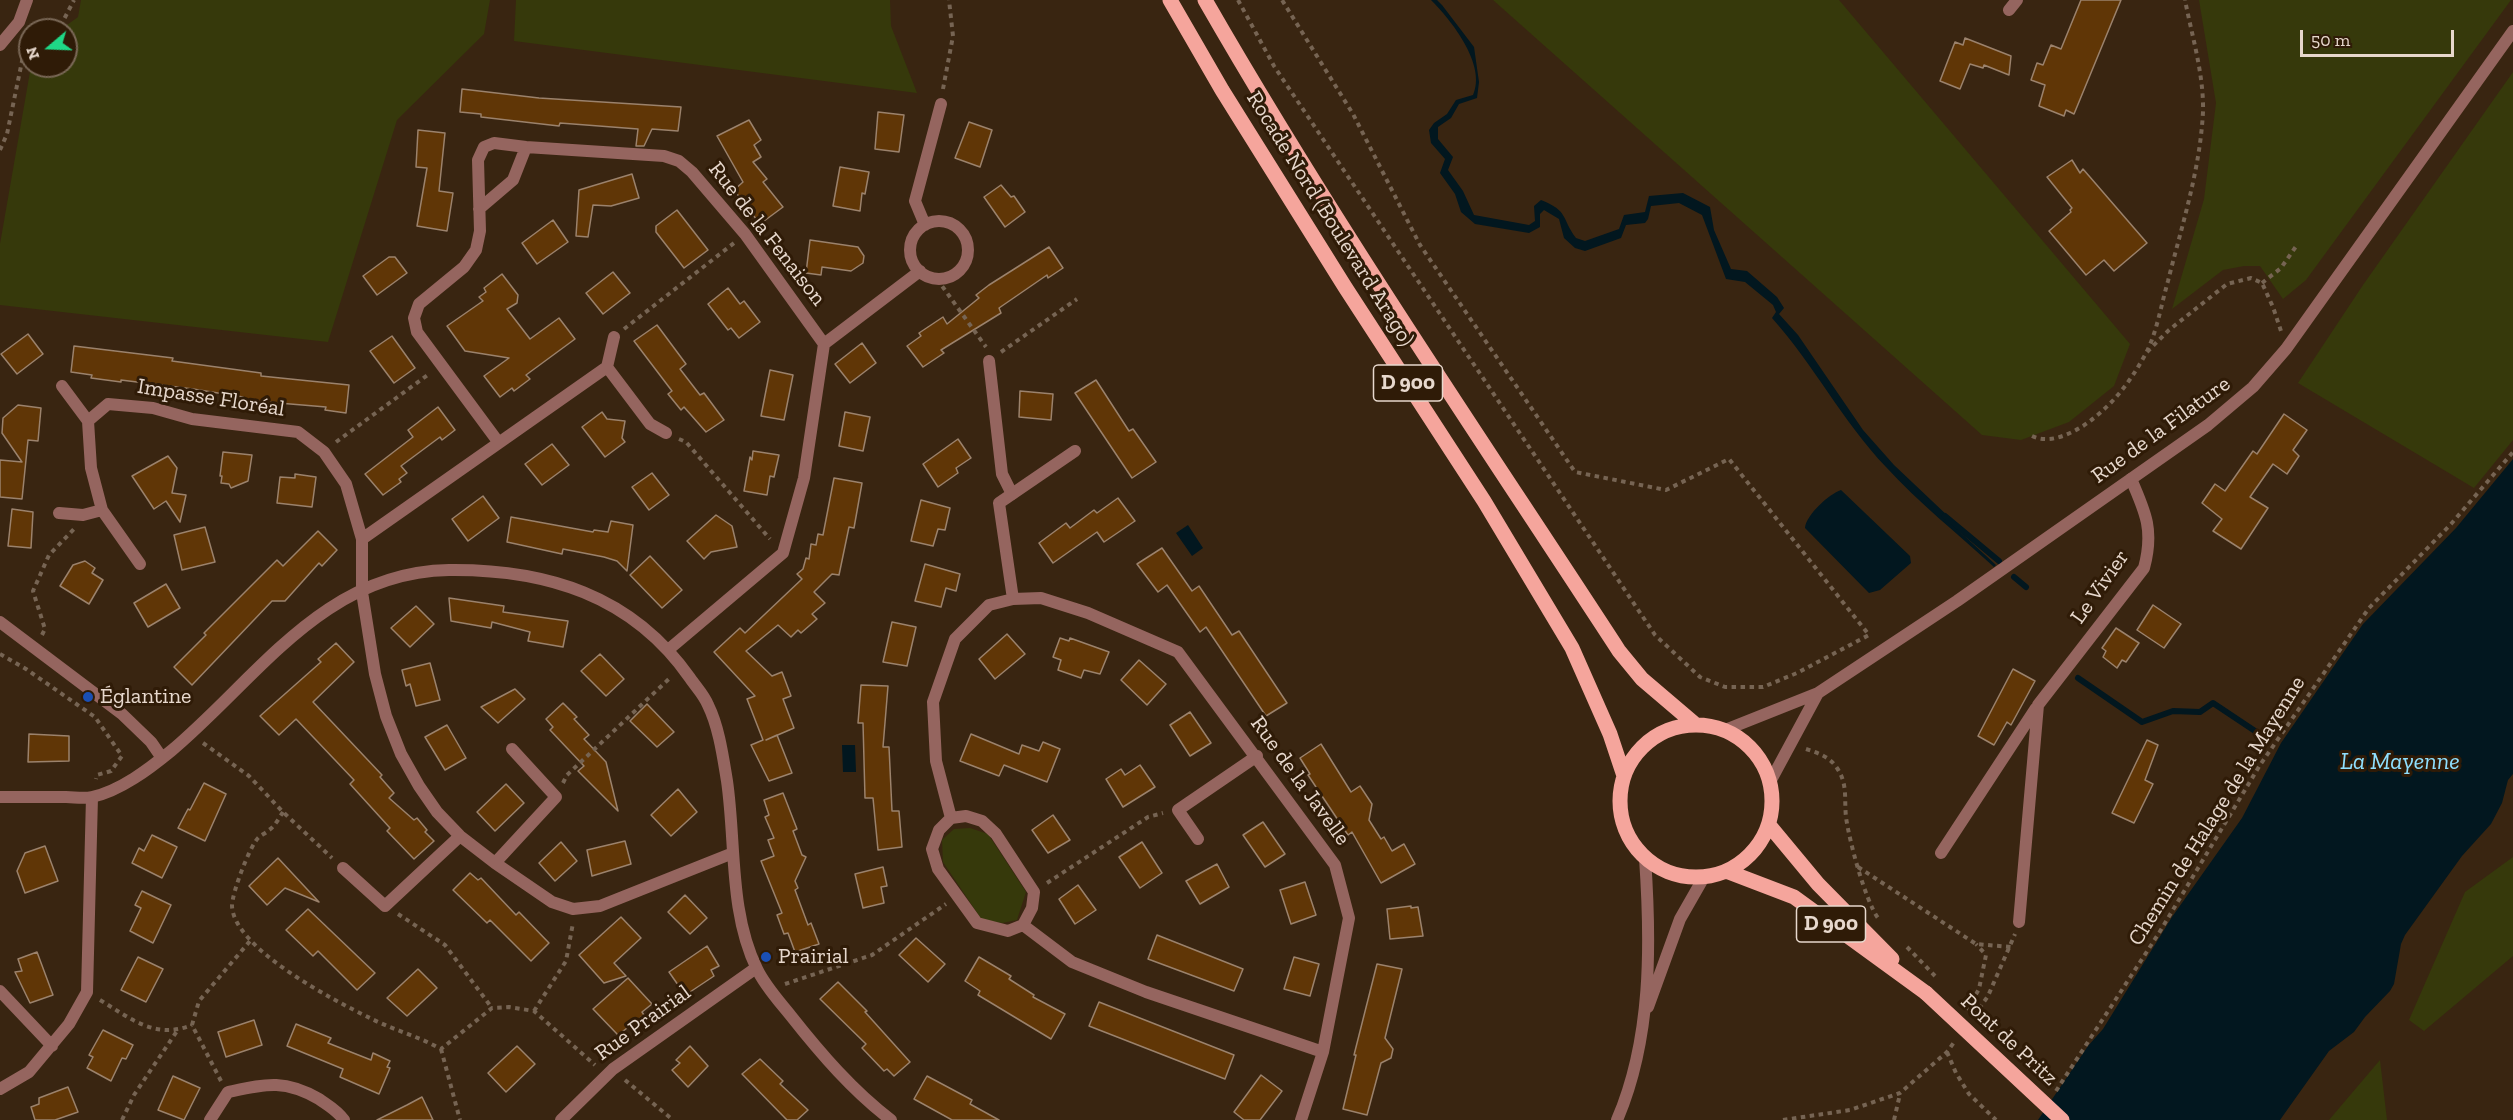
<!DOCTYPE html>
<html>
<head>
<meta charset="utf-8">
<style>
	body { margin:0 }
	#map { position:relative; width:2513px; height:1120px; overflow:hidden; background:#392511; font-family:"Zilla Slab",serif }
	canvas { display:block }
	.north { position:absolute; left:18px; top:18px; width:60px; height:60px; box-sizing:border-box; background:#2f1b07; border:2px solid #796756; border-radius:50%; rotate:251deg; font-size:16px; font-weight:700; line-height:24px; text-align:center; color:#e7d8cd }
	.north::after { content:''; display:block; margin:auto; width:21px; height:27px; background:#1fd887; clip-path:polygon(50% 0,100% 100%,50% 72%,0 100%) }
	.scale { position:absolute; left:2300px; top:30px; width:154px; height:27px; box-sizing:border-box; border:3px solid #e7d8cd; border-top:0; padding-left:8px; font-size:18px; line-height:21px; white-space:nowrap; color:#e7d8cd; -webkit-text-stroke:4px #2f1b07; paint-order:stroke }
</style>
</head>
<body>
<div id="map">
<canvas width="2513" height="1120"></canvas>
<div class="north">N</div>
<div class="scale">50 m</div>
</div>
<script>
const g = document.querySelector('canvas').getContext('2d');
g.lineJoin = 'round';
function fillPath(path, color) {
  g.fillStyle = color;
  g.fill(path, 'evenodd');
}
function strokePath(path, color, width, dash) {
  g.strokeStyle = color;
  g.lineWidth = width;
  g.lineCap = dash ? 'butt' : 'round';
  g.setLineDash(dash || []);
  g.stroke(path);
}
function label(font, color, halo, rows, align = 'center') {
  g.font = font + ' "Zilla Slab",serif';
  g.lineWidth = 6;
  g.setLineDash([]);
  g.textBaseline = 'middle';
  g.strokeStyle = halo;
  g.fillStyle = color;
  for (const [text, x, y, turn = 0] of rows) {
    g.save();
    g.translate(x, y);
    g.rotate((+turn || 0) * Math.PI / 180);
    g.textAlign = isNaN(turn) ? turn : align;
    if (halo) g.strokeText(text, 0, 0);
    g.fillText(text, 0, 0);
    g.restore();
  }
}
fillPath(new Path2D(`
	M81,0H490L484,34L397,120L328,342L0,305V244L31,66H66V30H60L78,17Z
	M516,0H890L891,26L917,93L514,41Z
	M1493,0H1839L2130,344L2114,386L2069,422L2021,440L1982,435Z
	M2199,0H2511L2306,280L2283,299L2260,266H2244L2223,270L2172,309L2204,199L2216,103Z
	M2513,72V440L2474,488L2298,383L2363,285Z
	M970,828L988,834L1026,892L1017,920L1002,923L982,920L943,862L942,840L954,829Z
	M2513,857V956L2424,1031L2409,1020L2465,892Z
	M2380,1060L2387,1120H2329Z`), '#36390b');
fillPath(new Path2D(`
	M1431,0H1437L1442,5L1474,47L1479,82L1477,98L1459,104L1451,118L1438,127V139L1453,157L1448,170L1463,191L1474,215L1529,225L1535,221L1534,206L1541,200C1569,211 1561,218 1576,238L1585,241L1619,229L1624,215L1645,212L1649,196L1683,193L1710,207L1714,230L1731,269L1747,271L1777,297L1784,308L1779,314L1798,335L1863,430L1894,465L1950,518L1946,519L1996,565L1994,567C1958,534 1919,503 1886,467C1843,422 1814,365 1772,318L1776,312L1773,305L1745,282L1726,279L1702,215L1679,203L1651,206L1648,219L1645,223L1626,225L1621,238L1585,251L1575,248L1564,238L1559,219L1544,210L1540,214V227L1529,233L1475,224L1461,212L1455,194L1440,173L1445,159L1431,143L1429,130L1434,123L1447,114L1456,100L1473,95C1487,65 1451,20 1431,0Z
	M2513,459V774L2508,780L2502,803L2491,824L2462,856L2405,935L2401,944L2394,984L2390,991L2365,1017L2354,1032L2329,1051L2280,1120H2038L2088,1046L2103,1029L2172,917L2242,818L2281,743L2363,624L2456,528Z
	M1841,490L1910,556L1911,563L1880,590L1869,593L1805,528C1806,515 1829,494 1841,490Z
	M1188,525L1203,548L1192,556L1176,533Z
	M842,745H855L856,772H843Z`), '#02171f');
strokePath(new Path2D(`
	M1945,516L1999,561
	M2014,577L2026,587
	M2078,678L2142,722L2173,711L2200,712L2213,703L2267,739`), '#02171f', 6);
const building = new Path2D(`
	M2081,0H2121L2074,114L2066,110L2064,116L2039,106L2045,85L2031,80L2037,63L2043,65L2051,45L2061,49Z
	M1965,38L2011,56L2009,75L1984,65L1983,68L1970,64L1960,89L1940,81L1955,42L1963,45Z
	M462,89L539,98L681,107L678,131L652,129L644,146H636L638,129L560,123L559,126L481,117V114L460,112Z
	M878,112L904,115L899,152L875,149Z
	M749,120L761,140L754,145L761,157L753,162L767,179L763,182L783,207L760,224L734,190L743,182L717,136Z
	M969,122L992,130L980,167L955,158Z
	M418,130L445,133L439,191L453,193L447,231L417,226L427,168L416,167Z
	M2072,160L2080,173L2083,169L2147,243L2114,271L2104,260L2086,275L2049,231L2071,212L2070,210L2072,208L2047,177Z
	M840,167L869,172L865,194L862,193L860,211L833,206Z
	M632,174L639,198L611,206L593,205L588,237L576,236L579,190Z
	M1001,185L1011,197L1014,196L1025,212L1005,227L984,197Z
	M677,210L708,250L684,268L656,232V226Z
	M553,220L568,242L537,264L522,243Z
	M810,240L858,247L864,256L863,263L851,271L822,267L821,275L806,273Z
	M1049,247L1063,268L1048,278L1047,275L999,308L1001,313L941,350L944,353L923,367L907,346L921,336L919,333L943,317L947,324L979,298L976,295L989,285Z
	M389,257H395L407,273L377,295L363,276Z
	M613,272L630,293L603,314L586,293Z
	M502,274L518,295L517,303L507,309L530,339L559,318L575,339L526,375L530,379L514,391L512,388L500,397L484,376L509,358L465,351L447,326L483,301L479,297L486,292L484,288Z
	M728,288L740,304L744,301L760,322L739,338L731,328L728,330L708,304Z
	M657,325L686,364L680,369L700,395L704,393L724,420L706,432L684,407L681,410L668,394L672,391L634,341Z
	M28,334L43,354L17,374L1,354Z
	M392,336L415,368L394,383L370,351Z
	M862,343L876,363L850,383L835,364Z
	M74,346L173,358L172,361L261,373V376L349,385L346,413L325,410L326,407L243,400V397L193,389L121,380V382L91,378L92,375L71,372Z
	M770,370L793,375L784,420L761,416Z
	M1096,380L1129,431L1133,429L1156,462L1132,478L1075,393Z
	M1020,391L1053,394L1051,420L1019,417Z
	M18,405L41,408L38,441L28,440L22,499L0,497V460L22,462L2,433L3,418Z
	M438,407L455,430L442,440L440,437L401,466L407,473L399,479L401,482L383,495L365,474L413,437L408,430Z
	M602,412L607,419L625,421L622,438L625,442L605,457L582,427Z
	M845,412L870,417L863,451L839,446Z
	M2284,414L2307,430L2293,450L2299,456L2287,474L2273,464L2250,497L2268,508L2241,549L2213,531L2222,519L2202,503L2215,484L2225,491L2253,451L2257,454Z
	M958,439L971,458L956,468L958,473L938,487L923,464Z
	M552,444L569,465L542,485L525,464Z
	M753,451L779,455L774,477L770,476L767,495L744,491L750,457L752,460Z
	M223,452L252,455L248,481L231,488L229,484L221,483L222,476H220Z
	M168,456L177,468L172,493L186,495L180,522L166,501L154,509L132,476Z
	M652,473L669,495L649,510L632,487Z
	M295,474L316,477L312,507L277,503L280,477L295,478Z
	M834,478L862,483L854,528L849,527L839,575L832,574L814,592L825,603L812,614L817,619L801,633L798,630L791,637L778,625L746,651L772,676L782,672L791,696L783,699L794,728L766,740L777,735L792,773L769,781L751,745L763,740L747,699L755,696L714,652L740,628L745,633L802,579L797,574L803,569L806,558L809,559L811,544L816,545L818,534L823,535Z
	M483,496L499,518L468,541L452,519Z
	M1118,498L1135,521L1104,542L1097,532L1053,563L1039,543L1066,523L1070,528L1094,510L1097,513Z
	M921,500L950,508L945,530L938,529L933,546L911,541Z
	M12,509L33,512L31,548L8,546Z
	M716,515L732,526L737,547L711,552L704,559L687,541Z
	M511,517L593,532L594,530L608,532L611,521L633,525L627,571L617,561L604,557L563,549L562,554L507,542Z
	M205,527L215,562L182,570L174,535Z
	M318,531L337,550L322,566L319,563L285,601H272L192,685L174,667L206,635L204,633L277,560L283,566Z
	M1162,548L1192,591L1199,586L1232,635L1239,631L1287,703L1266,716L1206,627L1200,632L1167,585L1158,592L1137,564Z
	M650,556L682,590L662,608L630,575Z
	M85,561L95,568L92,573L103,580L89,604L60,586L73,565Z
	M925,564L960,574L956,591L946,588L941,607L915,601Z
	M166,584L180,608L148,627L134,603Z
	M449,598L504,606L503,612L568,621L563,647L528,641L530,632L492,622L491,628L451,621Z
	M2153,605L2181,624L2164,648L2137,630Z
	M416,606L434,624L410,647L391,628Z
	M892,622L916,627L907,666L883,662Z
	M2116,628L2139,643L2126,662L2122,660L2117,668L2103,657L2106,651L2102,648Z
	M1007,634L1025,654L995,679L979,659Z
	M1060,638L1069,641L1070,638L1109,652L1100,674L1084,670L1081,678L1058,670L1061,660L1053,657Z
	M336,643L354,662L313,702L382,775L380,777L394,793L389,798L414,820L417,818L427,830L425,832L434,841L414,859L387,831L390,828L350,784L354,780L296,719L279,735L260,716L321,662L318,659Z
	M600,654L624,679L606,696L581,671Z
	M1139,660L1166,684L1147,705L1121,680Z
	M430,663L440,700L416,706L410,684L406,686L402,670Z
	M2013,669L2035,681L2011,725L2007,722L1994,745L1978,736Z
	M861,685L888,686L883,747H889L892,811H899L902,847L878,850L873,798H865L863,723H858Z
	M515,689L525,699L498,723L481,707Z
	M563,703L577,717L574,719L589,735L584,739L606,762L618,811L578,771L584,766L550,730L553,727L546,719Z
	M647,704L674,732L657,747L630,721Z
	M1190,712L1211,743L1190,756L1170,725Z
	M447,725L466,758L445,770L425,737Z
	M29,734L69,736V761L28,762Z
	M971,734L1019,754L1022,745L1039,751L1043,742L1060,749L1047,782L1004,765L999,776L960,761Z
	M2147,740L2158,745L2145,780L2153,784L2134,823L2112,813Z
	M1321,744L1351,792L1360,786L1372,804L1369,820L1381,839L1384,837L1392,851L1404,844L1415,864L1381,883L1352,832L1348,835L1308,775L1310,774L1300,758Z
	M1140,765L1155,787L1123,807L1106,779L1121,769L1125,775Z
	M204,783L226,794L205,841L178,828L188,809L190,810Z
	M506,784L524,803L495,831L477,812Z
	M678,789L697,812L671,836L651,815Z
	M783,793L797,829L793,831L802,855L806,857L795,881L798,888L795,890L808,925L811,923L819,944L795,952L788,933L784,934L777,915L782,913L761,861L774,856L768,840L774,838L765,817L769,815L764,800Z
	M1053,815L1070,840L1048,853L1032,830Z
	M1263,822L1285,854L1265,867L1243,835Z
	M152,835L177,847L162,878L132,863L139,848L144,851Z
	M625,841L631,864L592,876L587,850Z
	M561,842L577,861L555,881L539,863Z
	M1142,842L1162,873L1140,888L1119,857Z
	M45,846L58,881L25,893L17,871L25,853Z
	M278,858L319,902L285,888L267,905L249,886Z
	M1217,864L1229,887L1200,904L1186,881Z
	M883,867L887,886L881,887L884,903L863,908L855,874Z
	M470,873L478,880L481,878L516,915L519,912L549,943L531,961L490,920L487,923L453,890Z
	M1305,882L1316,915L1291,924L1280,890Z
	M1078,885L1096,910L1075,924L1059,899Z
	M142,891L171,905L153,943L130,931L141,908L135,905Z
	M685,895L707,918L690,934L668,912Z
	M1411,906V908L1418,907L1423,936L1390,939L1387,909Z
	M308,909L375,973L357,990L318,951L313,956L286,930Z
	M621,917L641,938L614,963L626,976L604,983L579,955Z
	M1157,935L1243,969L1234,991L1148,959Z
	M916,938L945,964L928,982L899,955Z
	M707,946L719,966L711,970L714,976L690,992H683L669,972Z
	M37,952L53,995L30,1003L15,972L22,971L18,959Z
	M138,957L163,969L146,1002L121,990Z
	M979,957L1011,976L1009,979L1034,995L1033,997L1065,1014L1051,1039L978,995L980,991L965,981Z
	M1294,957L1319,964L1310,996L1284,989Z
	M1377,964L1402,969L1385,1038L1393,1049L1391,1058L1381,1063L1367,1115L1343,1109L1356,1055H1354Z
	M418,969L437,988L407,1016L387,998Z
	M628,978L652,1004L642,1012L644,1015L618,1035L593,1009Z
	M838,982L867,1011L865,1012L910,1062L894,1076L887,1069L884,1071L862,1048L866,1044L820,999Z
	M1099,1002L1234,1055L1225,1079L1089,1026Z
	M254,1020L262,1045L226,1057L218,1032Z
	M296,1024L331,1038L328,1043L371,1060L373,1053L390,1061L387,1067L390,1068L379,1094L340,1077L343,1069L287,1046Z
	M103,1030L133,1045L126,1059L122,1058L111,1081L87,1068L93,1057L89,1055Z
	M517,1046L535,1064L506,1092L488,1073Z
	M690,1046L708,1066L688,1087L672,1070L680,1063L676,1060Z
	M760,1059L783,1081L780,1084L808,1110L797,1120H787L742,1074Z
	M1261,1075L1282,1091L1260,1120H1244L1234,1112Z
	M173,1076L200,1088L184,1120L158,1110Z
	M927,1076L972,1100L970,1104L999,1120H952L914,1099Z
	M68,1087L78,1112L55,1120H35L31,1107L39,1104V1098Z
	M422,1097L433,1120H377L407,1105Z`);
fillPath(building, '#603606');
strokePath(building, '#9b826c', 1.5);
strokePath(new Path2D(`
	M1238,0L1274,66L1655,635L1700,677L1725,687H1763L1797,673L1869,635L1729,459L1666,490L1575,472L1420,245L1353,114L1282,0
	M33,27L61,25L74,0
	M943,89L953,36L949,0
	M0,150L7,134L27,37
	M937,279L986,347
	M2262,283L2281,268L2297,245
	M624,329L734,243
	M1001,352L1077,299
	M2147,352L2169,330L2227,284L2251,278L2262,283L2273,307L2281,331
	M2032,436C2049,444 2068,435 2083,426C2111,407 2129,384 2145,355C2157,333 2161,305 2168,281C2182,225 2200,170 2203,112C2204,75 2192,36 2185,0
	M679,439L686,442L770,539
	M336,442L429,374
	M42,635L45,629L33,591L49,555L74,529
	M0,654L26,669L95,717L122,756L111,771L97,775L96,779
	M203,743L249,776L283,812L332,858
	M1806,749C1818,753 1830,757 1837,768C1848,784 1844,799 1846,817C1849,840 1865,900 1878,918
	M563,783L567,775L671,677
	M283,812C279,818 275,826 269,830C266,833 261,835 258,838C249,848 232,893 232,906C234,949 335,1001 370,1018C393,1030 418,1036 441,1049L492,1008L509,1007L534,1011L595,1065
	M1858,867L1976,944L2011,947
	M1047,883L1148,817L1163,813
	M398,914L445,945L492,1008
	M1907,947L1935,976
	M785,984L872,955L946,904
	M100,1000C130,1018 155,1040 192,1025
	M1967,1010L1979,989L1986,955L1976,944
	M534,1011L566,961L573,923
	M1974,1016L1988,996L2015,934
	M441,1049L460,1120
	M1947,1052L1956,1073L1969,1094L1996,1120
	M625,1080L673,1120
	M221,1081L192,1025L199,1001L250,941
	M2056,1091L2159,933L2260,765L2369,608L2451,524L2513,452
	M122,1120L134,1095L177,1031
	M1783,1120L1850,1110L1900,1093L1947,1052L1955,1041
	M1894,1120L1900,1094`), '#766453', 4, [4.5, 4.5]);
strokePath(new Path2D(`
	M989,361L1002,474L1012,494`), '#95655f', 12);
strokePath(new Path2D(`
	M2009,10L2017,0
	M0,45L19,22L27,0
	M479,209L513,180L526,147
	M910 250a29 29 0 1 1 58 0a29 29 0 1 1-58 0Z
	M925,225L915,201L941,104
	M824,344L920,271
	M607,367L614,337
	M62,386L88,421
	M499,443L417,332L414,318L419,304L464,267L476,250L480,231L478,160L484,147L494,143L526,147L664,156L679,161L692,172L745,234L824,344L804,478L783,553L668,650
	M102,510L140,564
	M59,513L83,515L102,510L91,468L88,421L108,404L153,408L192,419L298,432L324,452L346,484L362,539V592L375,674L386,716L401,754L419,786L437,812L460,836L495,863L552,902L573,909L600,906L733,853
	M362,539L607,367L650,424L666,433
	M1013,599L999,503L1075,451
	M0,622L122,714L151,742L162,758
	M0,797C22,797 44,797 66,797C74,797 84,799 92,797C120,791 149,769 171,751C258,678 323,572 449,570C546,569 632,595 690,678C696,687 704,695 708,705C719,727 723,757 727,781C736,843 729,912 757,969C765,986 779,1001 791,1016C821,1054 853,1091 891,1120
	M966,816L982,821L996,834L1034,892L1032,908L1023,925L1008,931L977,923L938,869L932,849L939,830L951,818Z
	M951,818L936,761L933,702L955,639L989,605L1013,599L1041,598L1088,613L1178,652L1335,865L1349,918L1323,1052L1301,1120
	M1198,839L1178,810L1257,756
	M1941,853L2036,708
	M495,863L556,797L512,749
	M343,868L385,906L460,836
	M2019,922L2038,705L2144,568C2154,531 2146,513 2131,479
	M1023,925L1072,962L1146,992L1323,1052
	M0,991L52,1046
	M0,1089L29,1072L69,1024L87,992L92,797
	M210,1120L228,1092C266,1084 284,1079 319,1099C329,1106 337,1110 344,1120
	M561,1120L613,1069L756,968`), '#95655f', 12);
strokePath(new Path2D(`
	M1725,730L1818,693L1957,601L2208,425L2253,387L2286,349L2513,31
	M1770,782L1818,693
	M1648,1007L1680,919L1704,877
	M1617,1120C1652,1039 1651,944 1645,858`), '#95655f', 12);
strokePath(new Path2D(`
	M1170,0L1222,90L1345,287L1484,501L1572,648L1610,734L1624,776
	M1205,0C1333,223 1479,436 1619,651L1642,679L1696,725
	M1620 801a76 76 0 1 1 152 0a76 76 0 1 1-152 0Z
	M1769,825L1818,884L1892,959
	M1726,871L1794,897L1926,993`), '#f5a59c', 15);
strokePath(new Path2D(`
	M1926,993L2062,1120`), '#f5a59c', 15);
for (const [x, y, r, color] of [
	[88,697,6,"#1a4fb4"],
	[766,957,6,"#1a4fb4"]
]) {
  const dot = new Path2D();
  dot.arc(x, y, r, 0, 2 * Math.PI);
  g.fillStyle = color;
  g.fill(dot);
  strokePath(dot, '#2f1b07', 2);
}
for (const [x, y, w] of [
	[1408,383,69],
	[1831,924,69]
]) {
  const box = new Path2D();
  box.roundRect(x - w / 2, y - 18, w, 36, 4.5);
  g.fillStyle = '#2f1b07';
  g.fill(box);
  strokePath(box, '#e7d8cd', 1.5);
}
label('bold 21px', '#e7d8cd', null, [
	["D 900",1408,383],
	["D 900",1831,924]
]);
label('22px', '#e7d8cd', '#2f1b07', [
	["Rocade Nord (Boulevard Arago)",1330,219,58],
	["Rue de la Fenaison",767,234,52],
	["Impasse Floréal",211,398,9],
	["Rue de la Filature",2161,430,-36],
	["Le Vivier",2100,587,-55],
	["Rue de la Javelle",1300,781,54],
	["Chemin de Halage de la Mayenne",2217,811,-58],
	["Rue Prairial",643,1023,-36],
	["Pont de Pritz",2009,1040,43]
]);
label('22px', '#e7d8cd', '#2f1b07', [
	["Églantine",100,697],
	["Prairial",778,957]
], 'left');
label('italic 24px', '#8fe0ff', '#2f1b07', [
	["La Mayenne",2400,762]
]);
</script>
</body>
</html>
